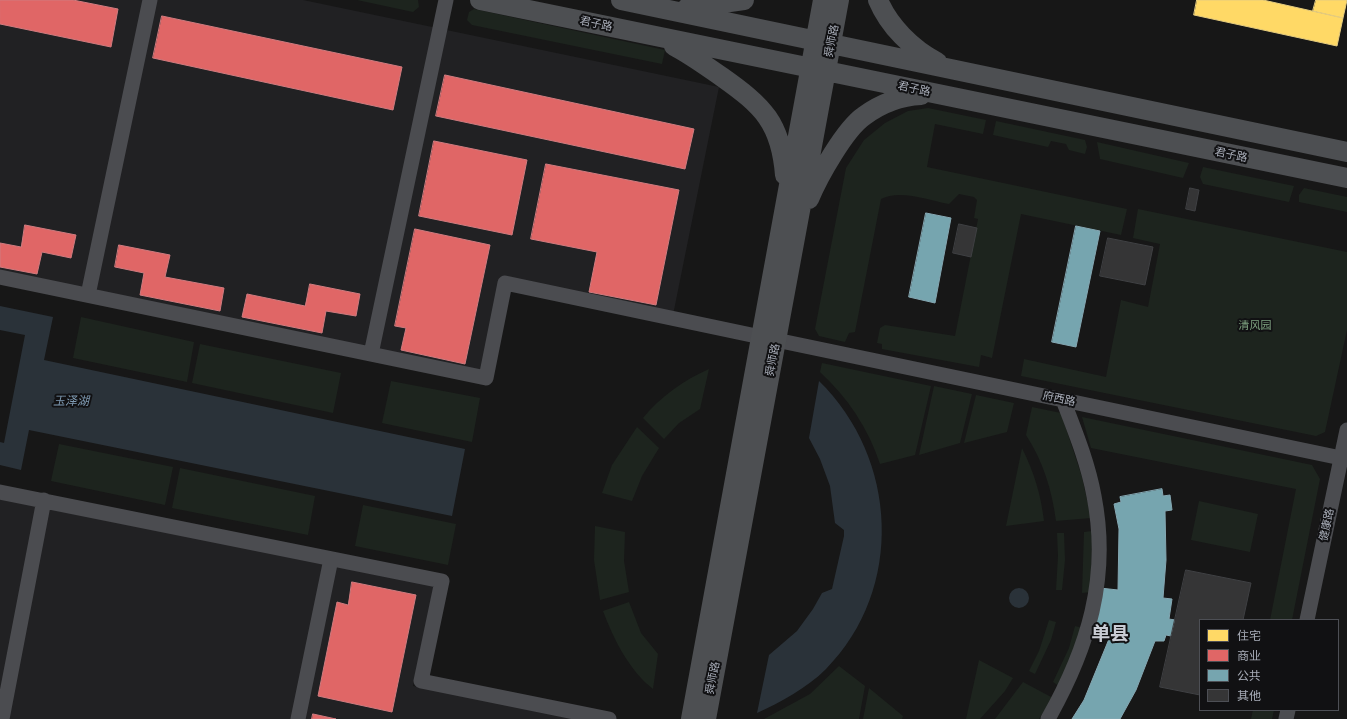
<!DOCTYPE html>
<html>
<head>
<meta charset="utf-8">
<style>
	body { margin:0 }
	#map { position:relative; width:1347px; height:719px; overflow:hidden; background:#171717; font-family:"Noto Sans","Noto Sans SC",sans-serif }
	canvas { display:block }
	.legend { position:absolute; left:1199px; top:619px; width:140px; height:92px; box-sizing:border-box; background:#111113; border:1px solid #4d4f55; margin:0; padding:5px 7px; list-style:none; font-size:12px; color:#a8adb8 }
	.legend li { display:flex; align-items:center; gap:8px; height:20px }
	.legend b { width:20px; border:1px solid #4d4f55 }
</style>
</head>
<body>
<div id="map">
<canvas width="1347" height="719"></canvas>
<ul class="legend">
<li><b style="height:11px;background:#ffd966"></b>住宅</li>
<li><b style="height:11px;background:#e06666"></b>商业</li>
<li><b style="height:11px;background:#76a5af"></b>公共</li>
<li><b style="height:11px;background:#353536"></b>其他</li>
</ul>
</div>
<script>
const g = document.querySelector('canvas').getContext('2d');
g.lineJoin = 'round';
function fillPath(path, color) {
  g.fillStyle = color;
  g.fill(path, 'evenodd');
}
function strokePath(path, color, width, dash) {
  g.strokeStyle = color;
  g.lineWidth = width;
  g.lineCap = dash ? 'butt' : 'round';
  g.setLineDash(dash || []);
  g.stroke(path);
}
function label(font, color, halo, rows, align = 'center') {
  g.font = font + ' "Noto Sans","Noto Sans SC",sans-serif';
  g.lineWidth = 4;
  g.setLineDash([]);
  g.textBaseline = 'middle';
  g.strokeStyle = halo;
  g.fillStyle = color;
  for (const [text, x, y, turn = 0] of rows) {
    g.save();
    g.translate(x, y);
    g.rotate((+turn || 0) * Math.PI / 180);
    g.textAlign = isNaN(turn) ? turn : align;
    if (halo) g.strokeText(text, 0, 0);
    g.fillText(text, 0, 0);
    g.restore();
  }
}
fillPath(new Path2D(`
	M0,0H303L719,87L673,315L502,279L483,372L0,272Z
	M0,499L434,586L413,686L576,719H0Z`), '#212123');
fillPath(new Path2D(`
	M357,0H418L419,7L413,12Z
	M474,9L665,50L662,64L472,25L467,20L469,12Z
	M928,108L986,120L983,134L935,124L927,167L1127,209L1121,235L1021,214L992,358L981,355L979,367L882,349V344L877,343L880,328L885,325L955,336L978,219L974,218L977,200L974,197L959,194L949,204C929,200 899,189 881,199L855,332L849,333L845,342L819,336L815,329L846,168L864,140L885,123L908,111Z
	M996,121L1085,140L1087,147L1085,154L1069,150L1066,144L1051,141L1048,147L993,135Z
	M1097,142L1189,163L1183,178L1100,159Z
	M1203,167L1294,186L1289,202L1203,184L1200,177Z
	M1304,188L1347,197V212L1299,202V195Z
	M1138,209L1347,252V330L1325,432L1316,436L1021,376L1024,359L1106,377L1121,300L1148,307L1160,244L1133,238Z
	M81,317L194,342L187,382L73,358Z
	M200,344L341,373L333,413L192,383Z
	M822,363L931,386L915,455L880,464C868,428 848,398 820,372Z
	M709,369L700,409L679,423L664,439L643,418C660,397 684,380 709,369Z
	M391,381L480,398L472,442L382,423Z
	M934,386L972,394L960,443L919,455Z
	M976,395L1014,403L1007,432L964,443Z
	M1032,407L1061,413L1082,477L1091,518L1056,521C1052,490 1043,461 1026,435Z
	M1082,417L1312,465L1320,479L1292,620H1270L1296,489L1091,448Z
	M637,427L659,448L642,476L632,501L602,493L612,465Z
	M59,444L173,467L165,505L51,481Z
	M1022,448C1034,472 1041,495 1044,521L1006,526Z
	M180,468L315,496L308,535L172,508Z
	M1199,501L1258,514L1250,552L1191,540Z
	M363,505L456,524L448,565L355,546Z
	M595,526L625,532L624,561L629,592L600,600L594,560Z
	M1092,531L1091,592L1082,593L1084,532Z
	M1057,533H1064L1065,560L1062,590H1056L1058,556Z
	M629,602L641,633L658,654L653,689C629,670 614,640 603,611Z
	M1049,620L1056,622L1051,640L1035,674L1029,671L1039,651Z
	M1075,626L1083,628L1059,686L1053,682L1069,648Z
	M979,660L1013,678L1005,691L980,719H966Z
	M839,666L865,686L859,719H764L810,694Z
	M1023,682L1053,698L1039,719H995Z
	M869,688L903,716L902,719H863Z
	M1253,710H1274L1272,719H1251Z`), '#1d241e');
fillPath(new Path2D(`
	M0,306L53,317L44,360L465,449L452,516L29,430L21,470L0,465V442L4,443L25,335L0,330Z
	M819,381C898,458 905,589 826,669C807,688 781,702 757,713L769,655L797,631L813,609L822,593L832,589L844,536V530L835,523L830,486L820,459L809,438Z
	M1009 598a10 10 0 1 1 20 0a10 10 0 1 1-20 0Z`), '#2a3239');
const homes = new Path2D(`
	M1197,0H1263L1343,18L1337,46L1194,15Z
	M1316,0H1347L1343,18L1313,11Z`);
fillPath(homes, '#ffd966');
strokePath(homes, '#e5cc7f', 1);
const shops = new Path2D(`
	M0,0H73L118,9L111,47L0,24Z
	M162,16L402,67L393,110L153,58Z
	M445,75L694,129L685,169L436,116Z
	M434,141L527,160L512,235L419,216Z
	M546,164L679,190L656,305L589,292L597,252L531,239Z
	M25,225L76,235L71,258L42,252L37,274L0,267V243L21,247Z
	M415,229L490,245L465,364L401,350L406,328L395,326Z
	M119,245L170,255L165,277L224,288L220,311L140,295L144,273L115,267Z
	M310,284L360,294L356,316L326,311L322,333L242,317L247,294L305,306Z
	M352,582L416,595L392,712L318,696L337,602L348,605Z
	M313,714L336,719H312Z`);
fillPath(shops, '#e06666');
strokePath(shops, '#cf7b7f', 1);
const public = new Path2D(`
	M926,213L951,218L935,303L909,297Z
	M1076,226L1100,231L1076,347L1052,342Z
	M1162,489L1163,496L1170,495L1172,510L1165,511L1166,560L1163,598L1172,599L1169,619L1175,620L1171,636L1166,635L1164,641H1155L1136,690L1120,719H1072L1084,700L1109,639L1090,633L1100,588L1118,590L1119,529L1114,504L1121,502L1120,497Z`);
fillPath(public, '#76a5af');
strokePath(public, '#85a7b2', 1);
const building = new Path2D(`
	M1190,188L1199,190L1195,211L1186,209Z
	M959,224L977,228L971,257L953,253Z
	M1108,238L1153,247L1145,285L1100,276Z
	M1186,570L1251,583L1243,620H1200V695L1160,687Z`);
fillPath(building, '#353536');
strokePath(building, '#3f4043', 1);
strokePath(new Path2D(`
	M0,277L486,378L505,283L761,337
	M88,295L150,0
	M776,340L1341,458
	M371,354L446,0
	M0,492L442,581L421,681L609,719
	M1307,620L1347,430
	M2,719L44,500
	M298,719L331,559
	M1048,719C1088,648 1110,578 1094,496C1088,463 1075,431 1063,400
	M1286,719L1288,710`), '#4b4c50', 15);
strokePath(new Path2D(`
	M480,0L1347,178
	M621,0L1347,152
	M878,0C889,26 912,49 937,62
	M687,8L744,0
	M674,46C691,55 706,66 722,77C763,106 781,123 785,175
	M809,199C818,177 845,129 864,116C880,104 901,96 921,95
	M691,719L823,0
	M706,719L839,0`), '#4d4f52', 20);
label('11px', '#a8adb8', '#111113', [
	["君子路",596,24,12],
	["舜师路",832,41,-79],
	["君子路",914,89,12],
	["君子路",1231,155,12],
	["舜师路",773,360,-79],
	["府西路",1059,399,12],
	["健康路",1327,525,-78],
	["舜师路",713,678,-79]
]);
label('11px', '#7fa381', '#111113', [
	["清风园",1255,326]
]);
label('italic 12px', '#7f9bb3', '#111113', [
	["玉泽湖",71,402]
]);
label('bold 19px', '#c9ccd4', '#111113', [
	["单县",1110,635]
]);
</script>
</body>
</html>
